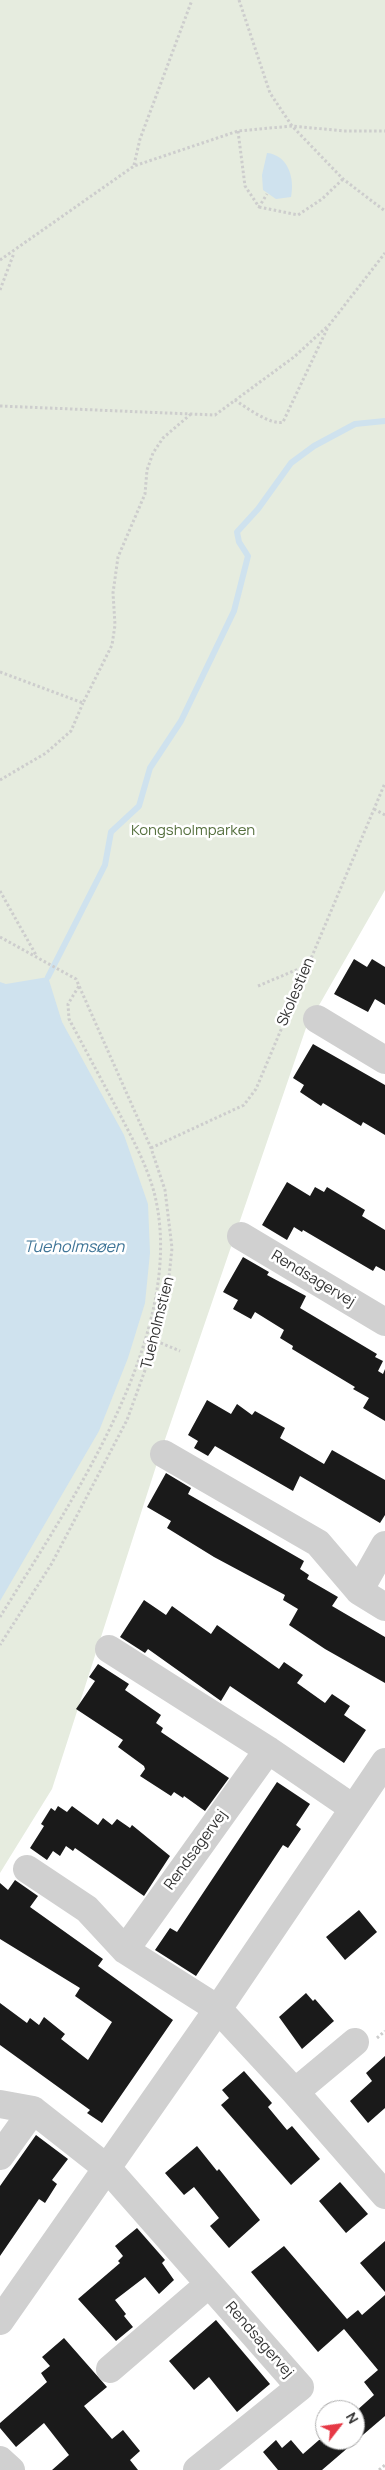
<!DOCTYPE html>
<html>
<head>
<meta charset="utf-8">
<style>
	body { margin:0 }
	#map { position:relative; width:385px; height:2470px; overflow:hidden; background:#fff; font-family:Manrope,sans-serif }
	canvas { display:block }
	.north { position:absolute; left:315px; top:2400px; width:50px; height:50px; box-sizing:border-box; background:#fff; border:1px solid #adadad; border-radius:50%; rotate:60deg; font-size:14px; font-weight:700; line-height:20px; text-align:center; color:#333 }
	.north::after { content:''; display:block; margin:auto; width:18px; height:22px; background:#e63946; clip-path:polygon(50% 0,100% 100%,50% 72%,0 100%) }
</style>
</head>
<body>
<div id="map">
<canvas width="385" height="2470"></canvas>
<div class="north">N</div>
</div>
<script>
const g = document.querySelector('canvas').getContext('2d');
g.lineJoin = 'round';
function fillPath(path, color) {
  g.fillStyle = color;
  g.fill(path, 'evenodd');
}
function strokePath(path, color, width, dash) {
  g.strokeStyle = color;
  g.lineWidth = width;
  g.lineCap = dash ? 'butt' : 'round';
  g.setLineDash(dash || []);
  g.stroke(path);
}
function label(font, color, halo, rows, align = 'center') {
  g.font = font + ' Manrope,sans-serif';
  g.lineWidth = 5;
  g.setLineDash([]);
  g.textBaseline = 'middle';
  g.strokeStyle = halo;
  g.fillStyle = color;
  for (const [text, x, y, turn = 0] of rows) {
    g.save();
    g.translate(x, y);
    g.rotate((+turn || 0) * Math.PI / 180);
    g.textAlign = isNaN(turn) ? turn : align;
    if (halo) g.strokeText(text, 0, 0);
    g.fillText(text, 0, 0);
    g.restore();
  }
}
fillPath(new Path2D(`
	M0,0H385V890L306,1028L160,1454L52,1789L0,1873Z`), '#e6ecdf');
fillPath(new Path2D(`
	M267,153C288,155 295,178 291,197L276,199L263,190L262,175Z
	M48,977L62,1022L124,1135L148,1204L150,1253L145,1303L128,1358L99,1431L0,1601V982L6,984Z`), '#cfe2ee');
strokePath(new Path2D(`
	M48,977L105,865L111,832L139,806L150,768L181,721L234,611L248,556L239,542L237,532L258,509L291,463L314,446L355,424L385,421`), '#cfe2ee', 6);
fillPath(new Path2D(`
	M354,959L367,967L372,959L385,967V1005L375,999L368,1012L334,994Z
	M313,1044L385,1085V1135L363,1122L361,1126L323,1103L321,1106L300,1092L304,1085L293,1078Z
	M287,1182L310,1196L315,1187L324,1192L327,1187L365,1210L362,1216L385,1230V1271L376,1266L373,1271L303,1230L302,1232L294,1227L287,1240L262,1225Z
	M243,1257L269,1272L267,1275L306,1296L300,1308L377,1354L375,1357L383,1361L378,1371L383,1374L385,1369V1421L363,1408L369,1398L353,1389L355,1387L292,1349L293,1346L280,1338L284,1330L255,1312L251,1319L233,1309L238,1300L223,1292Z
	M207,1400L231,1414L237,1404L252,1415L255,1411L285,1428L280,1438L324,1464L332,1450L385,1480V1515L380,1523L300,1476L293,1491L215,1446L208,1456L194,1448L198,1441L188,1435Z
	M166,1473L191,1488L188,1494L304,1561L300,1569L309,1575L307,1579L338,1597L332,1606L385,1637V1683L325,1649L289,1625L298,1609L283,1600L285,1595L214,1557L167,1528L171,1521L147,1507Z
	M144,1600L166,1615L172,1606L211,1634L217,1625L279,1669L284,1662L303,1675L297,1683L325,1703L332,1694L350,1706L344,1715L366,1730L344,1763L230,1686L221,1701L148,1649L145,1653L120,1637Z
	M98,1664L129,1684L125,1690L161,1715L156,1723L163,1728L161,1732L229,1778L205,1811L184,1796L183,1798L174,1792L171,1796L140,1776L145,1769L144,1766L118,1747L123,1740L76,1709L95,1681L89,1677Z
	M277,1782L310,1804L296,1825L301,1829L288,1848L283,1845L196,1976L155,1950L170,1928L177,1932Z
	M58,1806L67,1812L72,1806L98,1825L103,1818L112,1825L117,1819L130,1828L132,1825L170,1856L144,1896L75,1848L73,1851L66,1846L60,1856L53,1851L47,1860L30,1848L44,1826L41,1824L51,1808L55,1811Z
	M15,1880L38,1896L30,1907L103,1959L98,1966L173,2020L102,2123L87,2113L90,2110L0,2045V2003L27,2023L30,2018L39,2025L44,2017L65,2034L61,2039L88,2060L112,2022L75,1996L80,1988L0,1939V1883L8,1890Z
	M359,1910L377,1932L345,1960L326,1937Z
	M306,1993L313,2001L315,1999L334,2021L302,2049L279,2017Z
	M385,2056V2108L368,2123L350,2101L372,2081L366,2073Z
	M244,2071L272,2103L268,2107L287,2130L292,2126L320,2159L291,2185L221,2105L229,2098L222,2090Z
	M36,2135L68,2159L52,2180L57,2184L45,2203L39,2199L0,2256V2186Z
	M197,2146L217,2171L219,2169L260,2220L229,2248L210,2226L219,2218L194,2187L184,2195L165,2173Z
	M340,2182L368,2214L346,2233L319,2201Z
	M137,2228L165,2260L162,2263L174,2280L159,2294L145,2277L115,2300L126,2314L124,2316L133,2327L116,2341L78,2299L120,2263L118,2261L123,2256L115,2246Z
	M385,2241V2292L360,2263Z
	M284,2246L347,2319L358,2310L362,2315L385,2295V2416L322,2470H278L263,2452L276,2440L282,2448L291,2440L303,2454L319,2440H355V2412L374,2395L364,2382L378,2370L344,2329L318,2352L251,2272Z
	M216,2320L270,2384L237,2412L209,2377L194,2390L169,2361Z
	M64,2338L107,2387L84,2406L112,2439L123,2430L140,2451L130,2460L138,2470H52L69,2455L44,2423L16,2447L0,2428V2423L47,2382L41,2373L50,2366L42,2357Z
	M337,2402L343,2410H328Z
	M325,2413V2433L318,2424V2418Z`), '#1a1a1a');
strokePath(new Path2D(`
	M239,0L270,93L292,126L343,179L385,211
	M238,131L245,186L259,207L267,194
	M134,165L140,139L192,0
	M259,207L298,215L322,199L343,179
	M0,260L134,166L238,131L292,126L344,131H385
	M0,290L14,253
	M235,400C245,407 272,426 283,422L328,327
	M0,406L215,415L294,357L330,324L385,253
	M0,672L83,703L112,645L115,625L113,593L118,557L145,494L147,470L153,453L163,438L191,414
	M0,780L46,753L71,731L83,703
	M374,809L385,815
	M0,891L36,955
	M0,937L76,979L151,1148L165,1190L172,1248L167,1296L157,1337L127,1420L52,1563L0,1645
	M258,986L308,965
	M151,1148L244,1105L256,1089L385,783
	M156,1341L180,1351
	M0,1617C70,1503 190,1331 154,1192C146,1163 131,1136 117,1109C101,1079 85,1049 69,1019L68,1004L79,986
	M377,2038L385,2031
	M379,2470L385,2465`), '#cdcdcd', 3, [2.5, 2.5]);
strokePath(new Path2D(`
	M317,1019L385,1060
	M241,1236L385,1322
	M164,1454L318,1543L359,1591L385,1607
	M359,1591L385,1545
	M109,1649L268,1750L353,1808
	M27,1869L87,1909L125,1950L218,2009L295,2092L385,2195
	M125,1950L268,1750
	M295,2092L355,2042
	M0,2104L33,2110L108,2169L300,2387L197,2470
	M0,2156L33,2110
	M0,2321L218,2009L385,1762
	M110,2369L209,2284
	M0,2460L11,2470`), '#d0d0d0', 28);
label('15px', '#56703f', '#fff', [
	["Kongsholmparken",193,831]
]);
label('15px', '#333', '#fff', [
	["Skolestien",296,992,-67],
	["Rendsagervej",313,1279,31],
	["Tueholmstien",158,1323,-76],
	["Rendsagervej",196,1850,-54],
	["Rendsagervej",259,2340,49]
]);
label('italic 16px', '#3f7597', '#fff', [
	["Tueholmsøen",74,1248]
]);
</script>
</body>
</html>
